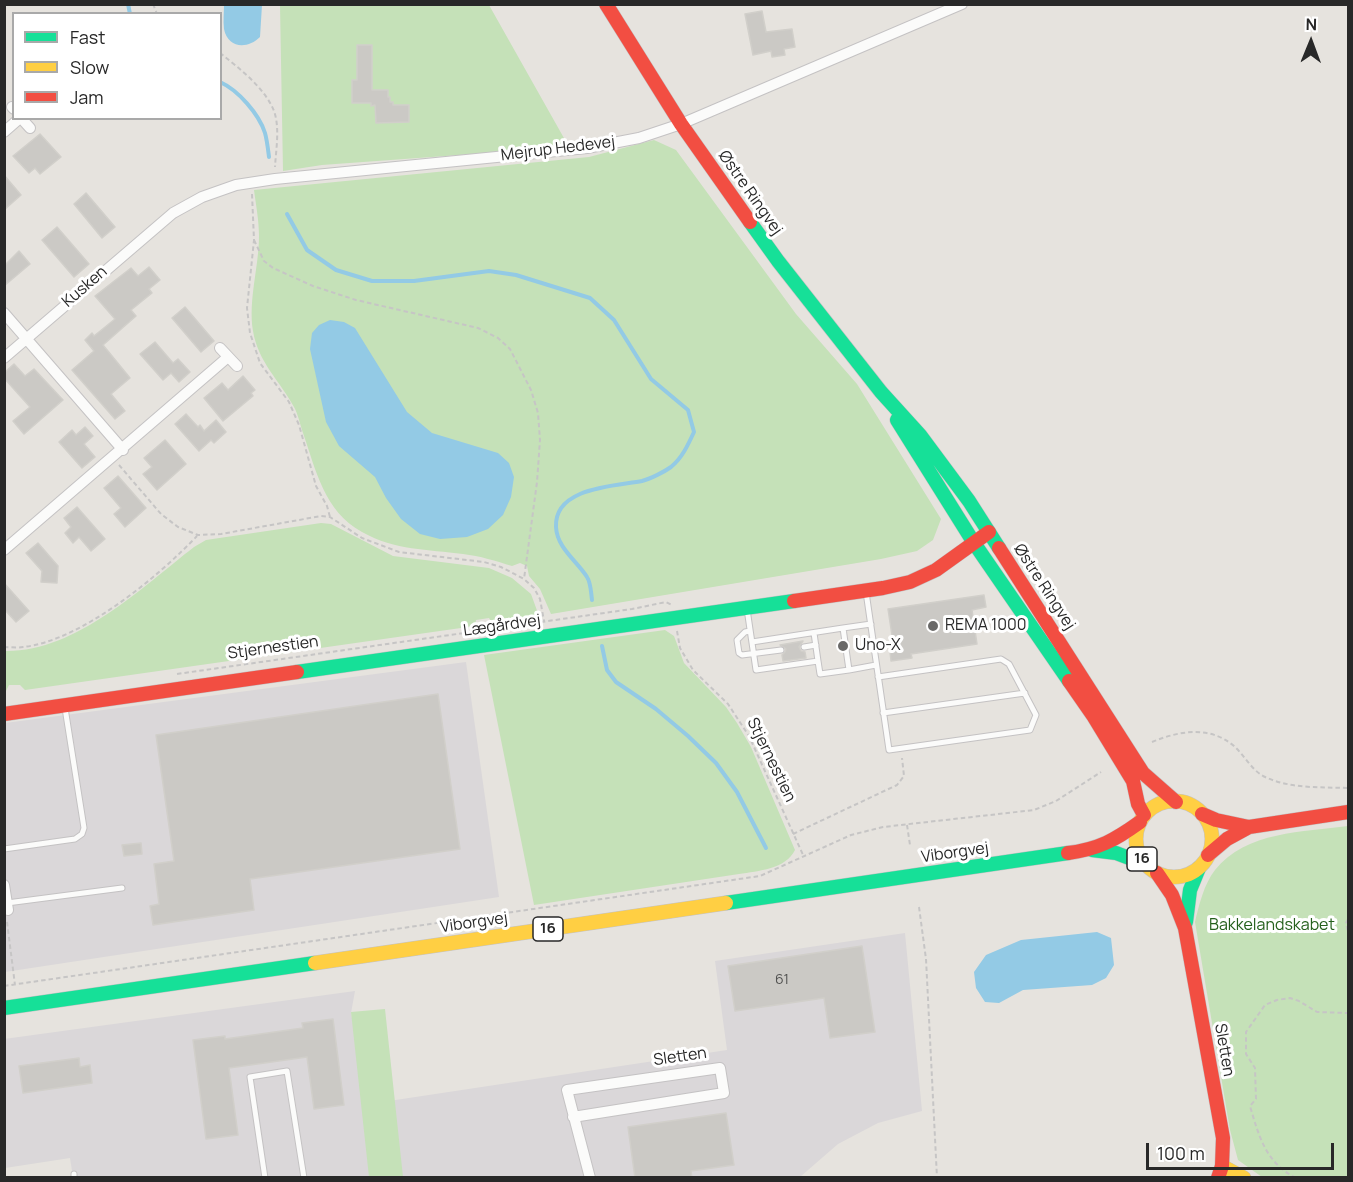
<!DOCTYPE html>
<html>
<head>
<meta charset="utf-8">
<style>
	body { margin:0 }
	#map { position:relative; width:1353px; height:1182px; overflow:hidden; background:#e6e3de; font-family:Manrope,sans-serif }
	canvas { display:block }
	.frame { position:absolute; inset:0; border:6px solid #282828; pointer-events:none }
	.legend { position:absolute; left:12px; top:12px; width:210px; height:108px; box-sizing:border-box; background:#fff; border:2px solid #a9a9a9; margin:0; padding:8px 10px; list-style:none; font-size:18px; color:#282828 }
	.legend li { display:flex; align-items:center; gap:12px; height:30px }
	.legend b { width:30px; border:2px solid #a9a9a9 }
	.north { position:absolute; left:1281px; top:12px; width:60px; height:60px; -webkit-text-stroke:4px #fff; paint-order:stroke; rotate:1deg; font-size:16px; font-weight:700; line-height:24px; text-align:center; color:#282828 }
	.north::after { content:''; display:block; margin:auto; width:21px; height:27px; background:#282828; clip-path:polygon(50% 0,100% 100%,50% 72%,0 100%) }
	.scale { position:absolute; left:1146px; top:1143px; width:188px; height:27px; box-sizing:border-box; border:3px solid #282828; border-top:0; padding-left:8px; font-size:18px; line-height:21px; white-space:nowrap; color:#282828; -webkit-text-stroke:4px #fff; paint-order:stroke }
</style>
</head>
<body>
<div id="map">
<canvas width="1353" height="1182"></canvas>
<div class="frame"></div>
<ul class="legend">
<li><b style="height:8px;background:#16e098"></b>Fast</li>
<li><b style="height:8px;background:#ffcf43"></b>Slow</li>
<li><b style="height:8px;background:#f24e42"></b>Jam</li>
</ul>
<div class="north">N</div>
<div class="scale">100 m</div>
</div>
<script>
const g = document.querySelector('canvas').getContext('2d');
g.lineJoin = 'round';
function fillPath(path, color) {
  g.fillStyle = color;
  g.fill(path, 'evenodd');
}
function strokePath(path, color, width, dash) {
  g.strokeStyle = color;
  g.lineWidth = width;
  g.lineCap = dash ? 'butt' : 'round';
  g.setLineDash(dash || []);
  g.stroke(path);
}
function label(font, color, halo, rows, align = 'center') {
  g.font = font + ' Manrope,sans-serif';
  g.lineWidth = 6;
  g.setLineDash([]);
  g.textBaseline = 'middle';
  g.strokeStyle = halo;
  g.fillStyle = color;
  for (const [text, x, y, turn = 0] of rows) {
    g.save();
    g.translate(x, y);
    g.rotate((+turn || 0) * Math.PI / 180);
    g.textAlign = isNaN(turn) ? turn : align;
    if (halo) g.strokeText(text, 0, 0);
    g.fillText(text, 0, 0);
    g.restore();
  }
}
fillPath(new Path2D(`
	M466,662L499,897L5,972V723Z
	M905,933L922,1111L878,1123L838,1144L800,1177H73L70,1158L5,1168L4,1039L355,991L351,1013L369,1104L727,1050L715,961Z`), '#dad7d9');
fillPath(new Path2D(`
	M280,5H489L569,147L322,165L283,171Z
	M654,140L676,150L796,314L857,384L941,519L933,540L917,551L881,559L551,614L540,589L529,576L527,566L520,563L512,566C496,561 480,556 463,554C427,549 396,551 362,532C324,511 316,470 303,433C300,424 298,414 294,407C280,381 258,362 253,331C248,300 259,267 259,236C259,221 256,205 254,190L589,157Z
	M321,523L331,524L393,556L489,568L512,578L531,594L539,616L492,623L489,618L476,620L475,626L25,690L20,685H9L5,693V651C76,652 141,588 194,547L206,540Z
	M665,630L674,636L684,663L726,707L737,723L751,747L795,850C786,869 758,871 739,874L534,905L484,655Z
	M1348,826V1177H1262L1238,1160L1230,1130L1195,922C1199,905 1204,884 1215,870C1246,831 1304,832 1348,826Z
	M385,1009L403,1177H369L351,1012Z`), '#c5e1b8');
fillPath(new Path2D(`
	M224,5H262L260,37C248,49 228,49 224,29C223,21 224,12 224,5Z
	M330,320L344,322L355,328L407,412L432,433L498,453L509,463L514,477L511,497L503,515L488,529L467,537L440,539L420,534L401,519L386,498L375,477L339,446L326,422L310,349L312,333L319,325Z
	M1097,932L1111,938L1114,965L1106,978L1092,985L1023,990L999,1003L985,1002L976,988L974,972L986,955L1021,940Z`), '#93cae5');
strokePath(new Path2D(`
	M128,4L130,14
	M220,82C238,90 259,114 265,133C267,140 268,149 269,157
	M287,214L307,250L336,270L372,281H414L489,271L516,275L590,298L614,320L651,379L688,410L694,432C688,445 682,458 671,467C664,472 650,479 642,481C616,486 554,487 556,527C557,548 577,561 587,577C591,583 591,593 592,600
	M602,646L607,670L616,682L656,709L688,736L716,763L737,792L766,848`), '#93cae5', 4);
const building = new Path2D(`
	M762,11L766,32L792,29L795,47L784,49L785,55L772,57L771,51L753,55L745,14Z
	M357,45H372V90H388V97H390V102H393V105H409V122L376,123L375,105L371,106V103H352V80H357Z
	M40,134L61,157L40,174L35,168L29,173L13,156Z
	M4,175L21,195L4,210Z
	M86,193L115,227L102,238L74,204Z
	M57,227L89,264L74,277L42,240Z
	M19,251L30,264L4,286V266Z
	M149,267L160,280L149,289L152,293L131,310L136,316L103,345L130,378L111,394L125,411L115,419L72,370L94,351L85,340L92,333L94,336L115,319L95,296L131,268L138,276Z
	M185,307L214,341L201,352L172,318Z
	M155,342L173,363L178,359L190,372L179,382L171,373L163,380L140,354Z
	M14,364L25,376L34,369L63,400L24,434L13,421L30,407L4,378V373Z
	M243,376L255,390L251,393L253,396L223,421L204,398L222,383L228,390Z
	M186,414L198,427L200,425L204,431L216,420L226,432L214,443L211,440L199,451L175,424Z
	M85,427L93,436L84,444L95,457L82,468L59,442L72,430L76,435Z
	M165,440L186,464L157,490L143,474L152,467L144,458Z
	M118,476L146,508L125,527L114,514L121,508L104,488Z
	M77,507L105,539L91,551L79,537L73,543L65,533L71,527L64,518Z
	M38,543L58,566L57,583L41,582L42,571L26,553Z
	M4,583L29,611L16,622L4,609Z
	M984,595L986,607L972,610L977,644L911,654L912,658L891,661L889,642H893L888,609Z
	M803,641L799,647L801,651L805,652L806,658L783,661L782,655L785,652L786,649L780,645Z
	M438,694L460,849L250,879L254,910L153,925L150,906L159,904L154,864L174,861L156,735Z
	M141,843L142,854L124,856L122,845Z
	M862,946L875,1032L830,1038L824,998L735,1011L728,966Z
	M333,1019L344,1105L314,1109L307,1057L229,1068L238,1135L206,1139L193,1040L225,1036V1039L303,1028L302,1023Z
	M79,1058L80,1067L90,1065L92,1083L23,1093L19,1066Z
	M726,1113L734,1165L691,1171L692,1178H635L628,1127Z`);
fillPath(building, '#cbc9c5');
strokePath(building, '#d1cfca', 1.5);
const lane = new Path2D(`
	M866,592C874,645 881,698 889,750L1030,730L1036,715L1009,664L1001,659L878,677
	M747,609L756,670L818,661L814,633
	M843,628L871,624
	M750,631L745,632L737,640L739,653L742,655L781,650
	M752,642L843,628L849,670L820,674L818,661
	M804,647L816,645
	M849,670L876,665
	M883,713L1025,693
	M4,849L75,839L82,834L84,828L65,708
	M7,903L122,888
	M74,1174V1178
	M265,1178L250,1077L287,1071L304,1178`);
const street = new Path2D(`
	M12,107L14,109
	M21,118L30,128
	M4,132L20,118
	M4,313L123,450
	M220,348L237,366
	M4,358L173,213L202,197L236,185L275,179L587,148L639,138L681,124L962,4
	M4,550L228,357
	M4,885L8,910
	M573,1117L724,1093L720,1068L567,1090L590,1178`);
const fast = new Path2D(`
	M750,222L778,261L881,392L920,435L969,501L999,548
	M897,420L974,543L1069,681
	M297,672L794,601
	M1092,850L1116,853L1145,864
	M726,903L1068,853
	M1186,922L1190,890L1199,868
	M4,1008L315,963`);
const slow = new Path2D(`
	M1136 839a38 38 0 1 1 76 0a38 38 0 1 1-76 0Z
	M315,963L726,903
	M1222,1166L1244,1178`);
const jam = new Path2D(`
	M606,4L681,124L750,222
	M999,548L1143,773L1176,802
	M794,601L883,588L910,582L936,570L989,532
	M1069,681L1094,717L1133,781L1138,804L1144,815
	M4,714L297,672
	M1202,814L1216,820L1249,827
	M1068,853C1099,849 1115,840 1140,822
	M1208,855L1227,839L1249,827L1348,812
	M1157,873L1172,895L1185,928L1223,1138L1222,1166L1218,1178`);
strokePath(lane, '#c4c2c3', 7);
strokePath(street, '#c4c2c3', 12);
strokePath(fast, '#c4c2c3', 15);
strokePath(slow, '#c4c2c3', 15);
strokePath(jam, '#c4c2c3', 15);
strokePath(new Path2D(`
	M153,4L157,14
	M220,53C239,68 265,88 274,111C280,128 276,149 275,167
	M252,194L254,240L247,308L250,333L260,363L289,402L299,425L316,486L327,506L330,517
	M254,240L264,261L273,268L313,286L356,300L478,328L498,338L510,349L531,390L538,413L540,440L537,482L524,579
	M119,465L161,514L178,527L198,535L221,534L321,516L330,517L362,538L399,552L484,562L501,567L524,579L534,588L540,599L544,621
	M677,631L680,648L693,670L728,704L749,736L804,857
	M4,647C10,647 17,648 23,647C81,641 158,577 197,536
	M177,674L632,609L666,602L672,605
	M1152,742C1179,731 1209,725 1234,746C1244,755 1251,769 1263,776C1289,789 1320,787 1348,788
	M907,825L910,845
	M793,834L897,785L904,776L902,758
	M919,907L926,959L937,1178
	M1348,919L1346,923L1348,932
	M7,922L15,985
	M4,986L760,876L851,835L883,827L1034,810L1056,801L1101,772
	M1296,1178C1266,1163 1259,1137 1250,1106L1256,1099L1255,1068L1246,1054V1032L1265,1005L1277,1000L1290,998L1299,1001L1317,1012L1348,1013`), '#c6c5c5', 2, [4.5, 3]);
strokePath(lane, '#fbfbfa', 5);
strokePath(street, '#fbfbfa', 10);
strokePath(fast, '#16e098', 14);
strokePath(slow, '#ffcf43', 14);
strokePath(jam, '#f24e42', 14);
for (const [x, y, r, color] of [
	[933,626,6,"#6a6968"],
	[843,646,6,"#6a6968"]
]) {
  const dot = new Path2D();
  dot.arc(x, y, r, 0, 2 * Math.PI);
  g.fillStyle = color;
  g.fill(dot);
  strokePath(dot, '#fff', 2);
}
label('14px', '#525251', null, [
	["61",782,980]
]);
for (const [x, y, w] of [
	[1142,859,30],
	[548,929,30]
]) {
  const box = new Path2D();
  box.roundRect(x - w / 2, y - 12, w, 24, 4.5);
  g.fillStyle = '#fff';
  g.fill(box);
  strokePath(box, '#282828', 1.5);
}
label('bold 15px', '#282828', null, [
	["16",1142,859],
	["16",548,929]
]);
label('16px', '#282828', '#fff', [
	["Mejrup Hedevej",558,149,-7],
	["Østre Ringvej",750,193,55],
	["Kusken",85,287,-41],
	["Østre Ringvej",1044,587,57],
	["Lægårdvej",502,626,-8],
	["Stjernestien",273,648,-8],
	["Stjernestien",771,760,64],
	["Viborgvej",955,853,-8],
	["Viborgvej",474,923,-8],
	["Sletten",1224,1050,80],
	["Sletten",680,1057,-8]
]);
label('16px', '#282828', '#fff', [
	["REMA 1000",945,626],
	["Uno-X",855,646]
], 'left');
label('16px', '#25601c', '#fff', [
	["Bakkelandskabet",1272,926]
]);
</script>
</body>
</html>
